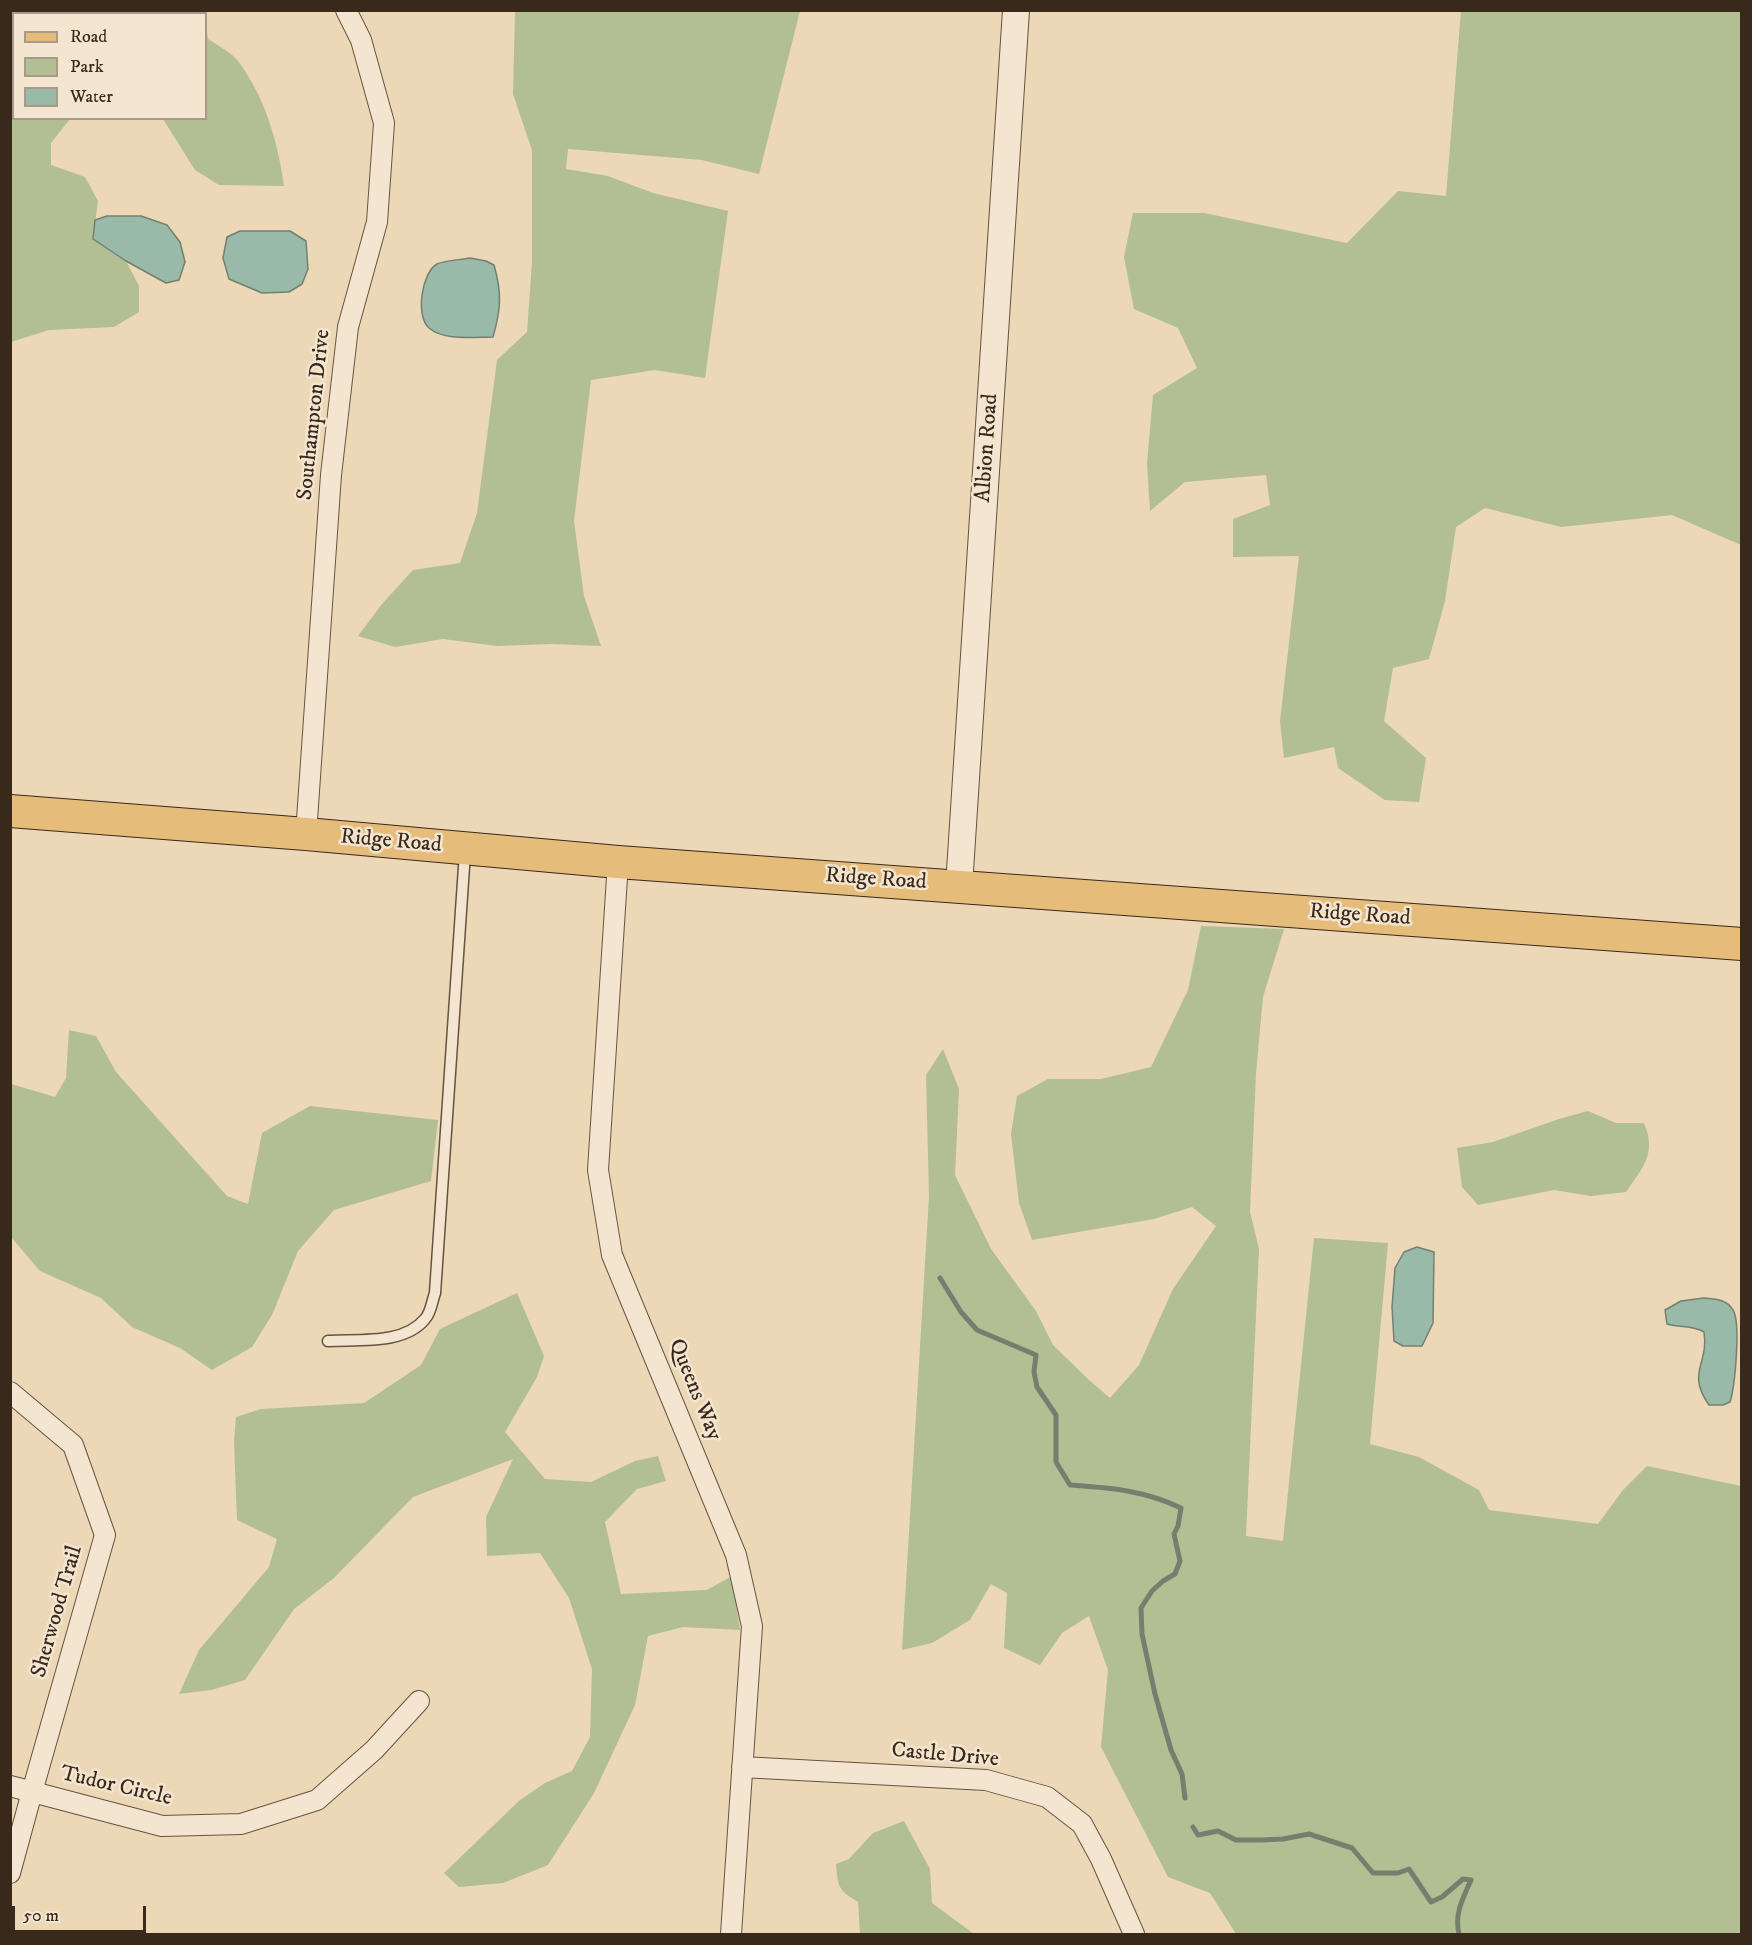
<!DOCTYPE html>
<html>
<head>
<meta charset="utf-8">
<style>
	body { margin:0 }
	#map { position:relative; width:1752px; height:1945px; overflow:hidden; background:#ecd7b6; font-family:"IM FELL DW Pica",serif }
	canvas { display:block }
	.frame { position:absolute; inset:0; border:12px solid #39291b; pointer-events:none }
	.legend { position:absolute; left:12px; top:12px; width:195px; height:108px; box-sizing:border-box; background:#f3e5d0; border:2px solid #a99a88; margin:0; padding:8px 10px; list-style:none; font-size:18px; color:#39291b }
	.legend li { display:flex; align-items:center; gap:12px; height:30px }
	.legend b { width:30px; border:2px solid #a99a88 }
	.scale { position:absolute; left:12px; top:1906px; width:134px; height:27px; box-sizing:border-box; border:3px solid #39291b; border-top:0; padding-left:8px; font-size:18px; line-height:21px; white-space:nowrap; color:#39291b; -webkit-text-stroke:4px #f3e5d0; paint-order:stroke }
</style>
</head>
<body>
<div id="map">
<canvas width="1752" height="1945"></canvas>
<div class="frame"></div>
<ul class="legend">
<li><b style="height:8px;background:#e6bc7b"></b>Road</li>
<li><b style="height:16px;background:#b1bf93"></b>Park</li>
<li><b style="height:16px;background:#99baa9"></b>Water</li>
</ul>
<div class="scale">50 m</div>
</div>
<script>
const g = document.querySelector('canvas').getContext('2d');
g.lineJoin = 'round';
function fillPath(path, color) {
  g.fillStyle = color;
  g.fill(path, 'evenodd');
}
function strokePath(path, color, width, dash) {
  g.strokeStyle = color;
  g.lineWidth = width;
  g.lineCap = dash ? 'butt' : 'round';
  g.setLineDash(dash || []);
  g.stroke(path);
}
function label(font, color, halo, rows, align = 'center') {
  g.font = font + ' "IM FELL DW Pica",serif';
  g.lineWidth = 5;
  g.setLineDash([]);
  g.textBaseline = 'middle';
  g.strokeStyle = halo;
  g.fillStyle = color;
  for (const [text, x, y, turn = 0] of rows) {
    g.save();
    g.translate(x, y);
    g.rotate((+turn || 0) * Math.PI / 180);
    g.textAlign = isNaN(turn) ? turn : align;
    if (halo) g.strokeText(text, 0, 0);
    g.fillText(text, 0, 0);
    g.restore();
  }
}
fillPath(new Path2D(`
	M90,10H202L203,13H86Z
	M515,11H800L759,174L702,160L568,149L566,169L608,176L653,193L728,211L705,378L655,370L591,380L574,521L584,596L601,646L552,644L497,646L443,639L395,647L358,636L382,604L413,570L460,563L477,513L497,360L527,332L532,263V150L513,94Z
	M1461,11H1741V545L1672,515L1561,527L1485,508L1456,527L1445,601L1429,659L1393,668L1384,721L1426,758L1419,802L1385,800L1338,768L1334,747L1284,758L1280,721L1299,556L1233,557V519L1270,505L1266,475L1185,482L1150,511L1147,464L1153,395L1197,368L1178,328L1134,309L1124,257L1133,213H1204L1347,243L1398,191L1446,196Z
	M206,26L208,39C217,45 231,52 238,61C265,97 278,142 284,186L219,185L195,170L163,119L206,118Z
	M13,76L14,118L70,119L51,143V165L85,177L98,201L93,239L126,261L139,286V312L114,327L49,330L11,342L10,78Z
	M1201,926L1284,929L1263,997L1256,1073L1250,1212L1259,1249L1246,1536L1283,1541L1314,1238L1388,1243L1370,1444L1419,1457L1479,1490L1489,1510L1598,1524L1623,1490L1647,1466L1741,1486V1934H1236L1210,1893L1168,1877L1101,1747L1108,1670L1089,1616L1062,1633L1040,1665L1004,1648L1007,1593L991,1584L970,1620L932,1643L902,1650L929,1196L926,1075L943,1049L959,1089L955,1175L991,1249L1036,1311L1053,1345L1089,1380L1110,1398L1139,1365L1173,1289L1216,1226L1192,1207L1154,1219L1032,1240L1019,1203L1011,1134L1017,1096L1048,1079H1101L1151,1067L1188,990Z
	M69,1030L96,1036L116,1072L227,1196L248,1204L262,1133L310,1106L438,1120L431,1181L334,1210L298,1251L272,1315L252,1347L212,1370L180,1348L132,1327L101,1298L40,1271L11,1237V1084L55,1097L66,1078Z
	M1588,1111L1616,1123H1644C1657,1154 1643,1167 1626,1192L1591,1196L1554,1190L1478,1205L1462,1187L1457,1148L1493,1142L1559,1119Z
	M517,1293L544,1356L537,1377L505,1432L545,1479L591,1482L635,1461L658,1456L666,1481L637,1489L605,1522L621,1594L707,1590L732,1576L740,1630L683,1627L648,1636L635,1705L594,1793L548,1865L503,1883L459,1887L444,1873L520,1800L545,1783L572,1771L590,1737L592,1669L569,1598L540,1553L487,1556L486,1517L513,1459L413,1497L334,1578L294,1609L245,1680L211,1690L179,1694L199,1650L269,1567L277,1539L237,1520L234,1441L236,1417L261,1409L364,1403L421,1365L440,1329Z
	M904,1821L930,1869L932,1903L974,1934H860L858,1902C838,1890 838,1887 836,1864L849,1859L873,1833Z`), '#b1bf93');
const water = new Path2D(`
	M107,216H141L167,225L180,242L185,262L179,280L166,283L126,261L93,239L95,220Z
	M240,231H290L306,241L308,269L302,284L289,292L262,293L229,279L223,258L227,237Z
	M470,258L486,261L494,265C502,293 501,309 493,337C473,337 444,341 429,328C415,316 422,272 437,264C446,260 460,260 470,258Z
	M1417,1247L1434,1252L1433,1323L1422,1346H1403L1394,1341L1392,1307L1395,1268L1404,1252Z
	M1704,1298C1715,1299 1727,1299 1733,1310C1741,1323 1735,1386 1730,1402L1723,1405H1709C1686,1372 1709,1365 1704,1332C1692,1325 1681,1328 1667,1324L1665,1310L1681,1301Z`);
fillPath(water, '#99baa9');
strokePath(water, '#738070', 1.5);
strokePath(new Path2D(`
	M940,1278L961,1312L977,1330L1036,1355L1034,1372L1037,1387L1056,1415V1462L1070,1485C1110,1488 1144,1490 1181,1508L1178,1526L1174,1534L1180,1561L1175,1574L1163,1581L1152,1591L1141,1608L1142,1634L1155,1694L1171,1750L1182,1774L1185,1798
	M1193,1827L1198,1835L1218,1831L1236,1840H1261L1283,1839L1309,1834L1352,1848L1373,1873H1398L1409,1869L1431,1902L1442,1897L1463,1879L1471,1880C1463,1898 1454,1914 1459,1934`), '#738070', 5);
const service = new Path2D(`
	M328,1341C358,1339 404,1345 425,1319C431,1313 432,1301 435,1293L465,852`);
const minor = new Path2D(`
	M306,834L331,475L348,327L377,222L384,123L361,40L346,10
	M618,862L598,1170L612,1255L736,1555L752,1626L731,1934
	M10,1392L73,1445L105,1535L32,1792L10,1873
	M742,1767L986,1780L1047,1797L1082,1824L1101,1859L1134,1934
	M10,1786L162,1826L241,1824L317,1800L374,1750L419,1701`);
const tertiary = new Path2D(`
	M959,886L1016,10`);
const primary = new Path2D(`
	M10,811L306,834L618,862L1742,944`);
strokePath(service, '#665442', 13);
strokePath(minor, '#665442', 22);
strokePath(tertiary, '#665442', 28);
strokePath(primary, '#39291b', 34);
strokePath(service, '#f3e5d0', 10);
strokePath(minor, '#f3e5d0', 20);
strokePath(tertiary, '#f3e5d0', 26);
strokePath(primary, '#e6bc7b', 32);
label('22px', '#39291b', '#f3e5d0', [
	["Southampton Drive",315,415,-84],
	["Albion Road",988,448,-86],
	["Ridge Road",391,842,5],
	["Ridge Road",876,880,4],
	["Ridge Road",1360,916,4],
	["Queens Way",694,1390,68],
	["Sherwood Trail",58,1612,-74],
	["Castle Drive",945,1756,5],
	["Tudor Circle",116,1787,13]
]);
</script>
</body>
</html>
